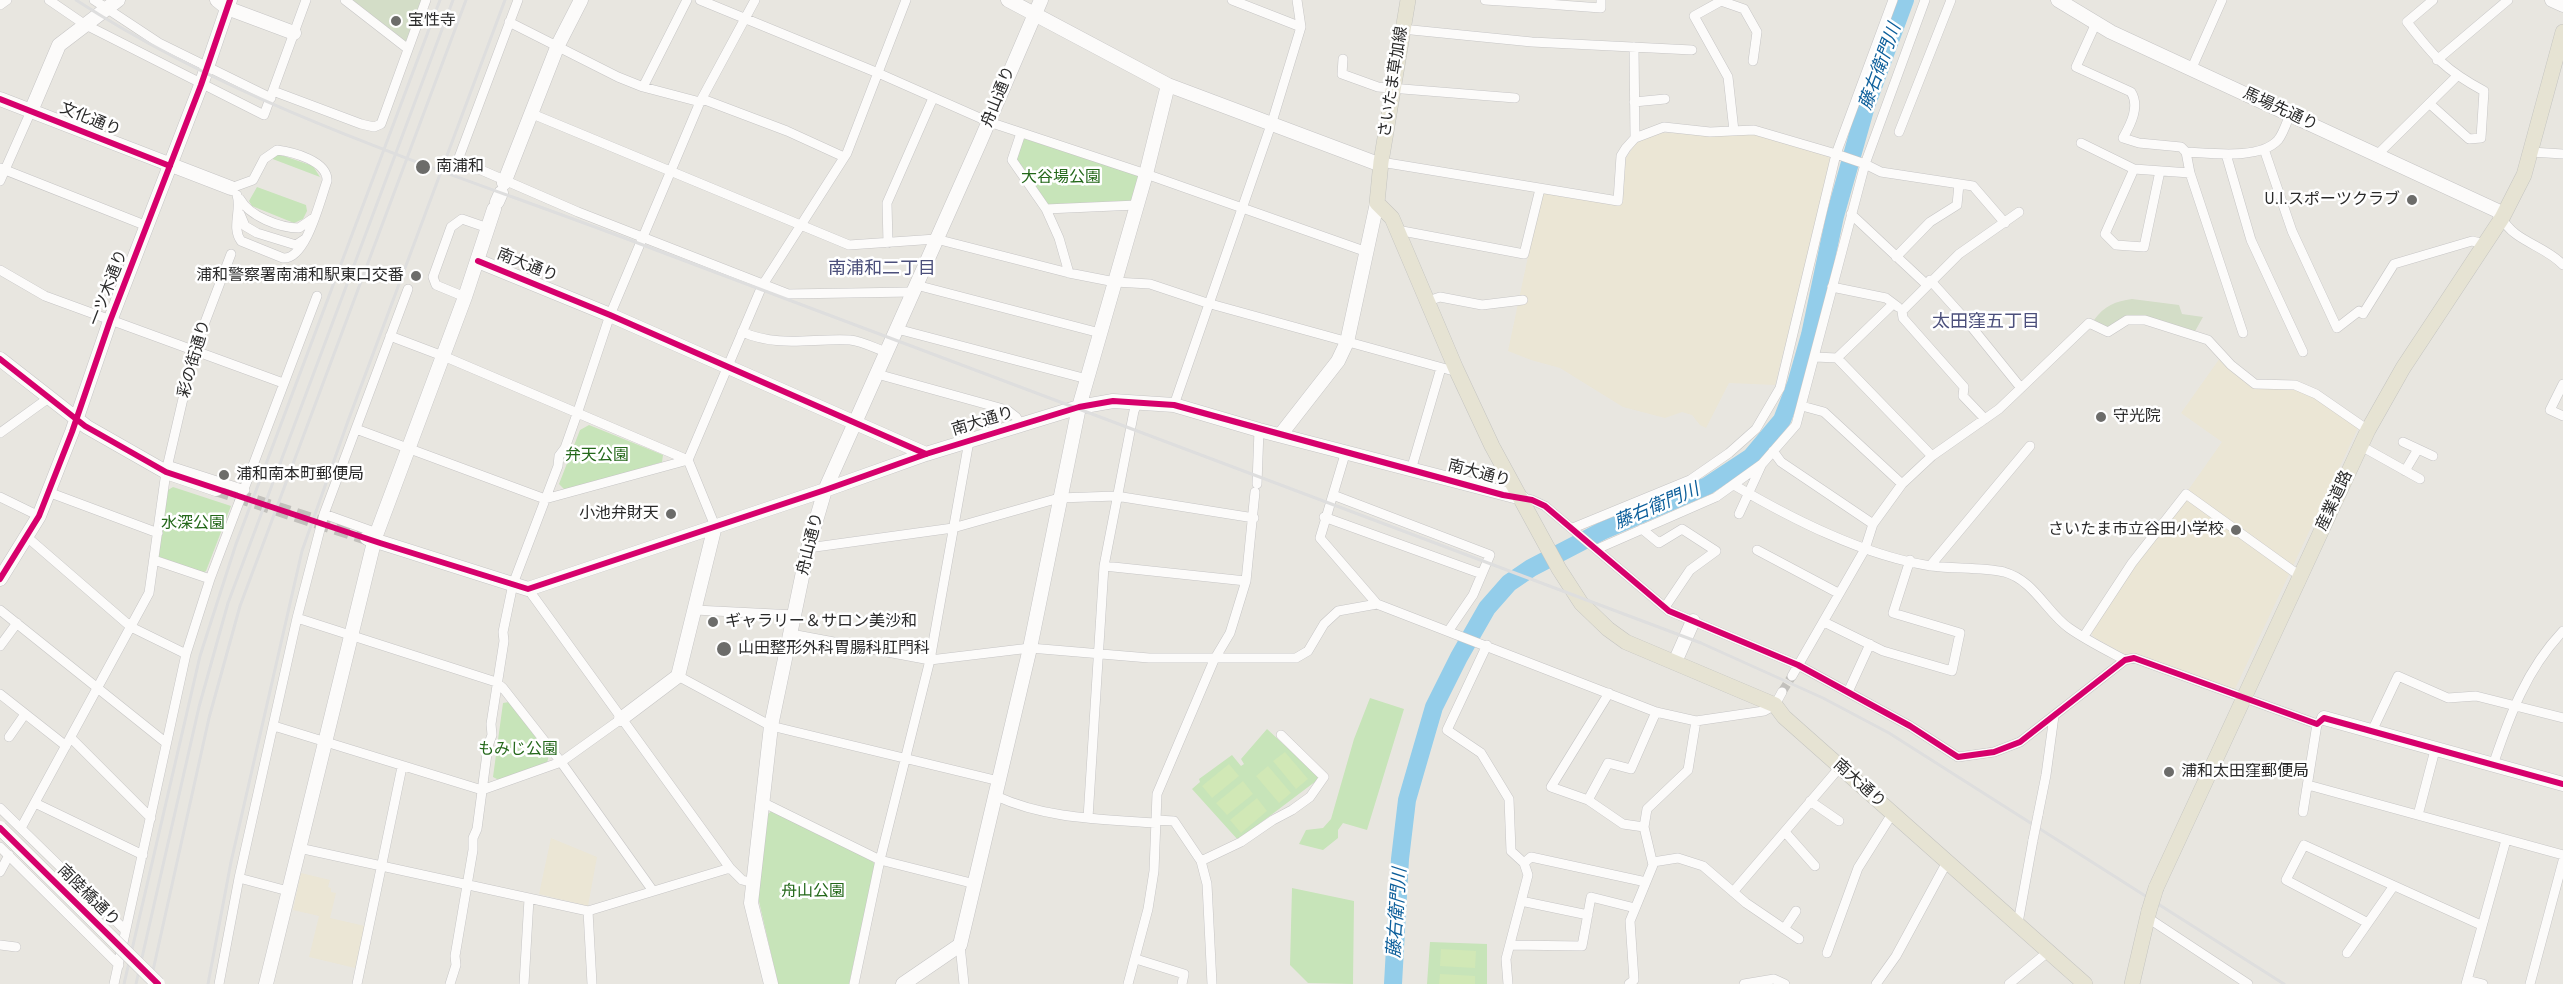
<!DOCTYPE html>
<html>
<head>
<meta charset="utf-8">
<style>
	body { margin:0 }
	canvas { display:block; background:#e8e6e0 }
</style>
</head>
<body>
<canvas width="2563" height="984"></canvas>
<script>
const g = document.querySelector('canvas').getContext('2d');
g.lineJoin = 'round';
function fillPath(path, color) {
  g.fillStyle = color;
  g.fill(path, 'evenodd');
}
function strokePath(path, color, width, dash) {
  g.strokeStyle = color;
  g.lineWidth = width;
  g.lineCap = dash ? 'butt' : 'round';
  g.setLineDash(dash || []);
  g.stroke(path);
}
function label(font, color, halo, rows, align = 'center') {
  g.font = font + ' Jost,"Noto Sans JP",sans-serif';
  g.lineWidth = 5;
  g.setLineDash([]);
  g.textBaseline = 'middle';
  g.strokeStyle = halo;
  g.fillStyle = color;
  for (const [text, x, y, turn = 0] of rows) {
    g.save();
    g.translate(x, y);
    g.rotate((+turn || 0) * Math.PI / 180);
    g.textAlign = isNaN(turn) ? turn : align;
    if (halo) g.strokeText(text, 0, 0);
    g.fillText(text, 0, 0);
    g.restore();
  }
}
fillPath(new Path2D(`
	M1655,133L1755,134L1778,142L1830,155L1832,159L1775,385L1729,383L1706,428L1700,425L1692,415L1682,412L1665,418L1623,407L1560,368L1531,360L1508,351L1541,195L1545,192L1620,205L1623,200L1626,158L1636,143Z
	M2220,358L2225,366L2251,387L2295,390L2316,397L2358,428L2234,691L2126,655L2095,638L2091,633L2134,567L2222,442L2181,413Z
	M551,838L597,857L588,906L539,894Z
	M301,873L330,880L328,887L331,888V892L336,893L330,918L365,926L355,968L309,957L319,916L293,910Z`), '#ebe6d5');
fillPath(new Path2D(`
	M1021,133L1146,174L1137,205L1046,209L1012,160Z
	M278,154L313,166L320,177L270,158Z
	M257,187L306,205L307,211L303,219L294,223L252,206L249,201Z
	M589,425L663,455L662,462L566,491L559,484L580,430Z
	M173,487L231,506L206,571L203,573L161,560L158,556L168,490Z
	M1370,698L1404,709L1367,830L1343,823L1338,830V838L1323,850L1299,844L1306,830L1323,828L1331,819L1354,739Z
	M509,702L549,755L547,763L499,780L493,777L503,703Z
	M1267,729L1320,778L1238,840L1192,789L1200,782L1199,779L1232,755L1241,766L1244,764L1241,759Z
	M773,810L872,859L875,866L849,984H778L758,897L768,814Z
	M1292,888L1354,901L1353,984L1308,983L1290,965Z
	M1430,942L1487,944V984H1427Z`), '#c7e4b9');
fillPath(new Path2D(`
	M352,0H422L407,41H403Z
	M2132,299L2179,305L2182,314L2203,317L2194,333L2146,317L2107,327L2094,320C2104,306 2116,301 2132,299Z`), '#d3ddc7');
fillPath(new Path2D(`
	M1285,752L1308,779L1296,789L1273,761Z
	M1229,764L1239,776L1212,798L1202,786Z
	M1268,766L1291,793L1279,803L1256,776Z
	M1243,781L1253,794L1227,815L1216,803Z
	M1257,798L1267,811L1241,833L1230,820Z
	M1441,949L1476,951L1475,968L1440,966Z
	M1440,974L1475,976V984H1439Z`), '#d1e8b6');
strokePath(new Path2D(`
	M1393,984L1400,859L1407,800L1434,707L1459,657L1487,608L1509,583L1531,568L1602,531L1707,486L1751,457L1782,420L1796,384L1810,335L1835,216L1866,106L1905,0`), '#93cdea', 18);
strokePath(new Path2D(`
	M1782,692L1792,676`), '#c2c0bc', 9, [9, 4.5]);
strokePath(new Path2D(`
	M216,489L367,538`), '#c2c0bc', 14, [14, 7]);
const street = new Path2D(`
	M49,0L84,24L264,115L306,0
	M94,0L159,43L271,98
	M345,0L408,49
	M518,0L458,160L578,212L788,294L912,292
	M700,0L878,73L989,122L1146,174L1367,252
	M1232,0L1301,27
	M1485,0L1547,4V0
	M1547,4L1601,8V0
	M0,5L7,0
	M509,22L618,77L643,87L700,102L705,100L787,131L844,157
	M2096,23L2076,67L2131,92C2140,106 2131,124 2123,138L2139,143L2181,147L2186,152C2211,153 2260,160 2278,140C2283,134 2287,122 2290,114
	M1402,29L1532,42L1692,50
	M1634,47L1635,138
	M1343,59L1342,74L1378,87L1515,98
	M2437,60L2508,0
	M2191,70L2222,0
	M643,87L687,0
	M273,91L361,124L374,127L381,124L426,0
	M1634,102L1665,99
	M2430,104L2469,139L2481,138L2484,91C2445,70 2434,57 2407,22L2433,0
	M530,113L849,245L936,239L1069,273L1115,282L1150,284L1207,303L1450,370L1456,369
	M1734,131L1728,77L1694,16L1721,1L1744,9L1757,32L1753,61
	M1899,132L1951,0
	M1021,133L1012,160L1046,209L1059,238L1069,273
	M2081,143L2134,169L2190,173
	M2264,149L2292,231L2337,328L2359,311L2363,314L2394,264L2472,241L2485,244
	M2186,152L2190,173L2243,333
	M2531,152L2563,154
	M2226,154L2251,240L2303,352
	M2377,155L2457,76
	M1381,162L1618,201L1621,156L1626,148L1635,138L1664,127L1710,132L1754,130L1836,154L1865,164L1881,172L1973,186L2005,223
	M0,168L147,226
	M2134,169L2105,234L2116,245L2144,247L2160,171
	M0,181L31,111
	M231,188L253,180L264,159L277,150C293,152 328,161 327,181C320,200 306,260 283,258L241,241C231,227 242,210 237,195
	M240,199C249,216 280,228 299,228L312,219
	M1046,209L1137,205
	M240,214L245,226L257,233L296,245L305,239
	M1851,214L1927,285
	M2502,218C2513,241 2546,246 2563,265
	M1397,230L1524,254L1540,189
	M888,243L887,203L933,98
	M1896,257L1930,222L1957,205L1959,184
	M0,270L45,296L283,383
	M1930,280L1966,320L2021,388
	M916,285L1100,333
	M1832,287L1886,298L1898,307
	M465,297L436,285L433,277L451,227L462,219L488,228
	M1428,301L1440,297L1482,305L1523,300
	M897,329L1087,379
	M742,332C780,348 811,338 850,340C861,341 875,348 886,352
	M390,336L448,358L688,460
	M1815,357L1837,358L1932,456
	M1837,358L1893,304
	M877,374L1007,410L1016,417L1021,425
	M2563,384L2550,410L2563,416
	M1174,405L1272,122L1301,27L1297,0
	M1802,406L1824,412L1902,484
	M1985,419L1963,396L1964,387L1903,318L1902,311L1959,254L2019,212
	M356,429L545,499L688,460
	M0,433L50,397
	M2403,442L2433,456
	M2361,446L2420,479
	M1346,451L1320,538L1377,604L1656,712L1696,721L1764,711L1775,705L1782,692
	M1773,451L1781,462L1873,524
	M167,465L245,490
	M1411,470L1441,368
	M2405,471L2418,449
	M1257,484L1259,430
	M1734,485C1792,519 1864,556 1931,566C1955,569 1981,567 2004,572C2034,580 2047,613 2069,628C2086,640 2106,650 2125,660
	M48,492L158,533
	M1333,495L1490,555L1473,595L1449,630
	M0,497L39,516
	M1522,498L1532,500L1545,506L1669,611L1798,665L1910,726L1958,757L1994,752L2020,742L2125,660L2134,658L2317,724L2324,718
	M324,514L377,533
	M1739,514L1761,466
	M1324,517L1482,574
	M715,526L688,460L762,286L847,153L906,0
	M1573,528L1690,480L1729,453L1756,429L1780,388L1836,154L1893,0
	M1642,529L1659,543L1682,529L1716,551L1690,570L1665,607
	M27,537L131,627L186,654
	M808,548L953,528L1059,498L1116,496L1254,518
	M1597,549L1716,497L1762,464L1796,425L1865,164L1925,0
	M1757,550L1838,593
	M154,560L210,579
	M1104,566L1246,581
	M1930,566L2030,446
	M528,589L730,868L742,880L754,883
	M0,610L165,742
	M695,610L795,615
	M297,618L496,682L503,688L561,762L653,891
	M1824,622L1883,651L1952,671L1960,633L1893,613L1910,560
	M791,634L930,660L1030,648L1149,658H1296L1308,651L1324,624L1338,611L1377,604
	M2084,636L2132,563L2186,494L2300,576
	M1487,645L1447,730L1481,753L1509,799L1511,851L1524,863L1528,875L1506,959L1508,984
	M0,646L17,623
	M678,676L771,726L999,781
	M1792,676L1865,549L1873,524L1902,484L1932,456L1999,409L2089,323L2108,332L2127,320H2145L2208,340L2231,365L2255,384L2295,385L2316,394L2368,430
	M1848,692L1870,644
	M1609,693L1551,787L1588,800L1623,824L1644,827
	M0,694L66,746
	M274,726L482,790L561,762L621,719
	M2372,731L2398,676L2448,698L2476,696L2563,718
	M9,737L25,714
	M71,738L151,818
	M2493,765C2510,715 2526,670 2563,631
	M2308,785L2563,855
	M996,796C1046,819 1101,819 1156,823
	M1588,800L1608,763L1631,769L1656,712
	M1810,801L1839,821
	M762,802L880,860L975,884
	M35,803L143,855
	M0,808L125,930
	M2303,812L2317,724
	M2038,815L2046,775L2054,716
	M2418,815L2435,750
	M1088,818L1104,566L1134,411L1138,402
	M1156,820L1174,821L1201,861L1207,884L1212,984
	M21,828L149,593L166,472L194,351L231,254
	M1785,832L1815,866
	M0,847L119,965
	M299,848L588,911L730,868
	M1201,861L1241,842L1273,820L1292,810L1310,797L1324,777L1281,735
	M1653,862L1678,858L1703,866L1746,903L1799,939
	M1524,863L1531,857L1646,882
	M0,872L9,855
	M239,878L288,891
	M1733,892L1840,767
	M1521,901L1588,915
	M588,911L592,984
	M2148,918L2248,984
	M2018,923L2033,840
	M2368,923L2286,880L2304,845L2481,925
	M1784,929L1796,911
	M0,945L16,947
	M960,945L964,984
	M1510,945L1582,946L1591,897L1635,908
	M1827,953L1858,868L1892,814
	M2347,953L2393,887
	M1136,959L1184,974L1182,984
	M2467,980L2483,984
	M114,984L186,654L210,579L317,296
	M219,984L239,878L297,618L324,514L408,289
	M357,984L402,767
	M450,984L456,965L455,956L473,850V838L477,829L488,746L492,735L491,724L504,641L503,632L513,584L558,466L559,456L565,448L577,414L610,315L700,102L755,0
	M524,984L529,899
	M854,984L880,860L930,660L969,441
	M1128,984L1148,909L1154,871L1157,794L1214,660L1230,633L1246,581L1255,492
	M1629,984L1634,980L1630,921L1653,865L1644,827L1647,809L1688,770L1696,721
	M1744,984L1774,979L1785,984
	M1876,984L1896,956L1947,862
	M2009,984L2049,951
	M2466,984L2506,840
	M2530,984L2563,861`);
const secondary = new Path2D(`
	M217,0L227,8L294,33
	M1008,0L1168,85L1381,165
	M2058,0L2111,32L2498,211L2502,218
	M2552,0L2563,5
	M0,99L231,188
	M31,111L59,45L118,0
	M504,183L558,45L581,0
	M497,202L501,193
	M478,261L610,315L926,454
	M0,359L87,427L166,472L216,489
	M1281,434L1338,361L1347,342L1377,203
	M367,538L528,589L825,490L926,454L1079,407L1113,401L1174,405L1259,430L1522,498
	M0,579L39,516L72,432L110,321L201,85L230,0
	M1675,662L1693,621
	M2324,718L2563,784
	M621,719L678,676L715,526
	M266,984L375,538L465,297L494,209
	M771,984L751,903L771,726L808,548L825,490L980,142L1041,0
	M903,984L960,945L1030,648L1079,407L1146,174L1168,85`);
const primary = new Path2D(`
	M1408,0L1381,162L1377,203L1392,218L1456,369L1492,446L1559,569L1581,603L1608,629L1626,642L1775,705L1784,717L2085,984
	M2156,888L2368,430L2403,368L2502,218L2524,175L2563,32
	M2132,984L2149,911`);
strokePath(street, '#c6c5c5', 10);
strokePath(secondary, '#c6c5c5', 15);
strokePath(primary, '#c4c4c1', 16);
strokePath(street, '#fcfbfa', 9);
strokePath(secondary, '#fcfbfa', 14);
strokePath(primary, '#e6e3d3', 15);
strokePath(new Path2D(`
	M76,0C255,116 459,174 656,250C1004,383 1353,512 1701,643L1823,698L1889,733L2284,984
	M124,984L200,656L236,544L440,0
	M136,984L199,707L228,603L453,0
	M150,984L209,718L240,606L466,0
	M208,984L231,862L302,551L348,421L505,0`), '#dedede', 3);
const streetBridge = new Path2D(`
	M2033,840L2038,815`);
const secondaryBridge = new Path2D(`
	M0,828L158,984`);
const primaryBridge = new Path2D(`
	M2149,911L2156,888`);
strokePath(streetBridge, '#c6c5c5', 10, []);
strokePath(secondaryBridge, '#c6c5c5', 15, []);
strokePath(primaryBridge, '#c4c4c1', 16, []);
strokePath(streetBridge, '#fcfbfa', 9);
strokePath(secondaryBridge, '#fcfbfa', 14);
strokePath(primaryBridge, '#e6e3d3', 15);
strokePath(new Path2D(`
	M0,99L170,166
	M478,261L610,315L926,454
	M0,359L85,426L166,472L380,543L528,589L825,490L926,454L1079,407L1113,401L1174,405L1503,495L1532,500L1545,506L1669,611L1798,665L1910,726L1958,757L1994,752L2020,742L2125,660L2134,658L2317,724L2324,718L2563,784
	M0,579L39,516L72,432L110,321L201,85L230,0
	M0,828L158,984`), '#d6006c', 6);
for (const [x, y, r, color] of [
	[396,21,6,"#6c6c6a"],
	[423,167,8,"#6c6c6a"],
	[2412,200,6,"#6c6c6a"],
	[416,276,6,"#6c6c6a"],
	[2101,417,6,"#6c6c6a"],
	[224,475,6,"#6c6c6a"],
	[671,514,6,"#6c6c6a"],
	[2236,530,6,"#6c6c6a"],
	[713,622,6,"#6c6c6a"],
	[724,649,8,"#6c6c6a"],
	[2169,772,6,"#6c6c6a"]
]) {
  const dot = new Path2D();
  dot.arc(x, y, r, 0, 2 * Math.PI);
  g.fillStyle = color;
  g.fill(dot);
  strokePath(dot, '#fff', 2);
}
label('16px', '#2a2a2a', '#fff', [
	["宝性寺",408,21],
	["南浦和",436,167],
	["U.I.スポーツクラブ",2400,200,"right"],
	["浦和警察署南浦和駅東口交番",404,276,"right"],
	["守光院",2113,417],
	["浦和南本町郵便局",236,475],
	["小池弁財天",659,514,"right"],
	["さいたま市立谷田小学校",2224,530,"right"],
	["ギャラリー＆サロン美沙和",725,622],
	["山田整形外科胃腸科肛門科",738,649],
	["浦和太田窪郵便局",2181,772]
], 'left');
label('16px', '#2a2a2a', '#fff', [
	["さいたま草加線",1394,82,-81],
	["舟山通り",999,97,-68],
	["馬場先通り",2280,110,25],
	["文化通り",90,120,22],
	["南大通り",527,266,22],
	["一ツ木通り",109,288,-69],
	["彩の街通り",195,359,-74],
	["南大通り",983,422,-17],
	["南大通り",1479,474,15],
	["産業道路",2335,501,-65],
	["舟山通り",811,544,-76],
	["南大通り",1859,784,42],
	["南陸橋通り",88,896,45]
]);
label('16px', '#24681a', '#fff', [
	["大谷場公園",1061,178],
	["弁天公園",597,456],
	["水深公園",193,524],
	["もみじ公園",518,750],
	["舟山公園",813,892]
]);
label('italic 18px', '#0d5f9b', '#fff', [
	["藤右衛門川",1881,67,-70],
	["藤右衛門川",1657,507,-23],
	["藤右衛門川",1398,913,-86]
]);
label('18px', '#4b4f7b', '#fff', [
	["南浦和二丁目",882,270],
	["太田窪五丁目",1986,323]
]);
</script>
</body>
</html>
